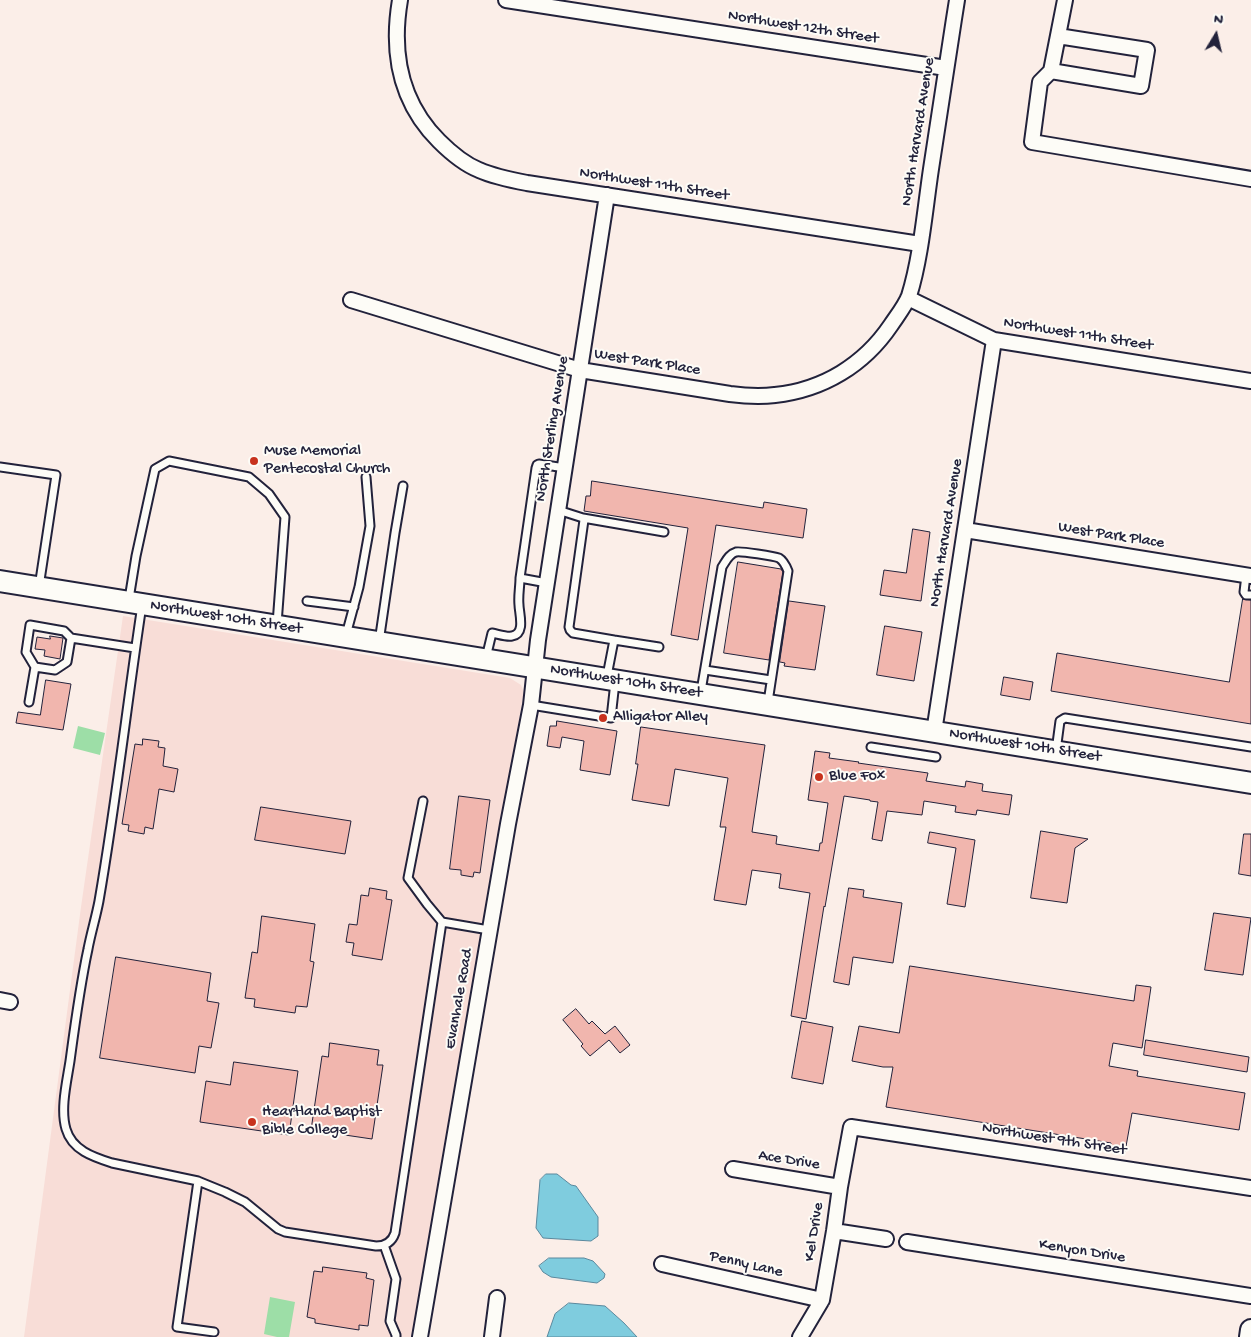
<!DOCTYPE html>
<html>
<head>
<meta charset="utf-8">
<style>
	body { margin:0 }
	#map { position:relative; width:1251px; height:1337px; overflow:hidden; background:#fbeee8; font-family:"Gochi Hand",sans-serif }
	canvas { display:block }
	.north { position:absolute; left:1191px; top:10px; width:50px; height:50px; -webkit-text-stroke:4px #fdfcf7; paint-order:stroke; rotate:9deg; font-size:14px; font-weight:700; line-height:20px; text-align:center; color:#22223b }
	.north::after { content:''; display:block; margin:auto; width:18px; height:22px; background:#22223b; clip-path:polygon(50% 0,100% 100%,50% 72%,0 100%) }
</style>
</head>
<body>
<div id="map">
<canvas width="1251" height="1337"></canvas>
<div class="north">N</div>
</div>
<script>
const g = document.querySelector('canvas').getContext('2d');
g.lineJoin = 'round';
function fillPath(path, color) {
  g.fillStyle = color;
  g.fill(path, 'evenodd');
}
function strokePath(path, color, width, dash) {
  g.strokeStyle = color;
  g.lineWidth = width;
  g.lineCap = dash ? 'butt' : 'round';
  g.setLineDash(dash || []);
  g.stroke(path);
}
function label(font, color, halo, rows, align = 'center') {
  g.font = font + ' "Gochi Hand",sans-serif';
  g.lineWidth = 4;
  g.setLineDash([]);
  g.textBaseline = 'middle';
  g.strokeStyle = halo;
  g.fillStyle = color;
  for (const [text, x, y, turn = 0] of rows) {
    g.save();
    g.translate(x, y);
    g.rotate((+turn || 0) * Math.PI / 180);
    g.textAlign = isNaN(turn) ? turn : align;
    if (halo) g.strokeText(text, 0, 0);
    g.fillText(text, 0, 0);
    g.restore();
  }
}
fillPath(new Path2D(`
	M123,616L510,678L521,685L523,690V696L416,1337H24L81,907Z`), '#f8ddd7');
fillPath(new Path2D(`
	M78,726L105,733L100,755L73,748Z
	M270,1297L295,1302L289,1337H277L264,1334Z`), '#9ddea7');
const water = new Path2D(`
	M546,1174H557L571,1185L576,1186L598,1217V1236L591,1241L543,1238L536,1228L540,1180Z
	M549,1258H584L593,1261L605,1274L604,1278L597,1283L551,1277L543,1272L539,1266Z
	M569,1303L605,1306L624,1323L637,1337H547L555,1314Z`);
fillPath(water, '#7fccde');
strokePath(water, '#5a889d', 1);
const building = new Path2D(`
	M592,481L763,508L764,502L807,509L803,538L716,525L698,640L671,635L688,528L584,511L586,496H590Z
	M913,529L930,532L921,601L880,595L884,570L906,573Z
	M738,562L781,569L783,572L769,660L724,653Z
	M1243,599L1251,600V724L1051,691L1057,653L1229,682Z
	M789,601L825,606L815,670L784,666L785,663L780,662Z
	M885,626L922,632L914,681L877,675Z
	M50,636L63,638L60,659L44,656L45,650L35,649L37,637L50,639Z
	M1004,677L1033,682L1030,700L1001,695Z
	M46,680L71,684L63,730L16,723L18,712L40,715Z
	M557,721L617,731L610,775L580,770L584,741L562,737L560,748L547,746L550,726H556Z
	M641,727L765,745L752,832L777,836L776,844L819,851L820,843H822L828,803L808,800L815,751L830,753L829,758L859,762L858,763L928,773L926,781L965,787L966,781L983,784L982,791L1012,795L1009,815L977,810L976,815L955,812L956,806L924,801L922,815L887,811L882,841L872,839L878,802L870,801V800L844,796L825,907L824,906L806,1019L791,1016L810,893L779,888L781,874L752,870L746,905L714,900L726,827H720L728,778L675,769L669,806L632,800L638,764H636Z
	M143,739L159,741L158,747L165,748L163,766L178,769L174,792L159,789L153,829L145,827L144,834L128,831L129,825L122,824L135,744L142,745Z
	M459,796L490,800L480,873L474,872L473,877L461,875V870L450,869Z
	M261,807L351,821L345,854L255,840Z
	M1041,831L1088,839L1075,848L1067,903L1031,898Z
	M930,832L975,840L965,907L947,904L956,848L928,843Z
	M1244,834H1251V876L1239,874Z
	M370,888L387,891L386,899L392,900L382,960L352,955L354,943L346,942L349,924L357,925L361,895L368,896Z
	M849,888L864,890L863,897L902,903L893,963L853,957L849,985L834,982Z
	M1214,913L1251,918L1243,975L1205,970Z
	M262,916L315,924L310,961L314,962L307,1007L296,1006L295,1013L254,1007L255,999L245,998L252,952L257,953Z
	M116,957L211,973L207,1001L219,1003L211,1048L199,1046L195,1073L100,1058Z
	M910,966L1134,1001L1136,985L1151,987L1142,1048L1113,1043L1109,1066L1138,1071L1137,1076L1245,1093L1239,1130L1132,1113L1125,1152L1110,1149L1111,1143L886,1107L893,1067H883L852,1061L859,1026L899,1033Z
	M576,1009L589,1024L592,1021L605,1034L615,1026L630,1045L620,1053L609,1040L590,1056L581,1046L583,1044L563,1020Z
	M802,1021L833,1027L823,1084L792,1078Z
	M1146,1040L1249,1057L1247,1072L1144,1055Z
	M330,1043L379,1050L377,1065H383L372,1139L311,1130L322,1056L328,1057Z
	M234,1062L298,1071L289,1135L200,1122L206,1081L230,1085Z
	M323,1267L367,1273L366,1278L374,1280L368,1326L359,1325V1330L315,1323V1319L307,1317L314,1271L322,1272Z`);
fillPath(building, '#f1b6ae');
strokePath(building, '#22223b', 1);
const service = new Path2D(`
	M0,467L56,475L39,587
	M558,510L583,518L584,520L569,627L570,630L573,633L614,640L607,676
	M583,518L664,532
	M1246,575L1244,592L1246,595H1251
	M547,583L520,578L536,468L537,465L539,464L565,468
	M129,599L136,556L155,469L169,461L249,477L269,494L285,517L277,624
	M307,601L354,607
	M142,605C127,704 116,803 99,901C96,917 91,933 88,949C80,986 75,1024 70,1061C67,1081 60,1109 66,1129C72,1150 93,1157 112,1163L198,1181L225,1192L245,1202L278,1229L285,1232L376,1246C386,1246 392,1242 395,1233L442,922L427,904L408,878L423,801
	M346,635L359,587L370,526L366,477
	M614,640L659,647
	M379,642L395,533L403,486
	M486,658L492,633C498,634 506,637 512,636C526,634 519,613 519,605C518,596 520,587 520,578
	M35,667L55,670L67,662L71,638
	M705,670L771,680
	M701,691L722,567C726,561 729,554 736,552C741,551 774,556 779,558C784,561 786,566 788,571L768,702
	M29,702L35,667L26,652L30,625L64,631L71,638L135,648
	M531,705L611,718L615,682
	M871,747L936,757
	M1056,751L1060,721L1065,718L1251,747
	M442,922L489,930
	M198,1181L177,1327L214,1332
	M384,1245L396,1279L390,1321L396,1335V1337`);
const minor = new Path2D(`
	M400,0C391,53 400,102 439,141C451,153 464,164 479,170C495,177 511,180 527,183L920,244
	M506,0L946,68
	M1065,0L1051,71L1040,82L1032,142L1251,179
	M1051,71L1141,86L1147,50L1058,36
	M908,298L994,340L1251,381
	M351,300L580,370L730,394C745,396 760,397 775,395C823,390 864,365 891,325C897,316 905,306 909,296C921,258 925,209 931,169C940,112 948,56 957,0
	M965,530L1251,576
	M934,732L994,340
	M0,1000L10,1002
	M733,1169L840,1187
	M834,1231L886,1239
	M907,1242L1251,1296
	M662,1264L822,1300
	M420,1337L508,824L531,705L538,640L607,195
	M492,1337L497,1298
	M800,1337L822,1300L834,1231L840,1187L851,1127L1251,1188`);
const secondary = new Path2D(`
	M0,581L1251,783
	M1250,1337L1251,1330`);
strokePath(service, '#22223b', 11);
strokePath(minor, '#22223b', 18);
strokePath(secondary, '#22223b', 24);
strokePath(service, '#fdfcf7', 7);
strokePath(minor, '#fdfcf7', 14);
strokePath(secondary, '#fdfcf7', 20);
for (const [x, y, r, color] of [
	[254,461,5,"#c8321e"],
	[603,718,5,"#c8321e"],
	[819,777,5,"#c8321e"],
	[252,1122,5,"#c8321e"]
]) {
  const dot = new Path2D();
  dot.arc(x, y, r, 0, 2 * Math.PI);
  g.fillStyle = color;
  g.fill(dot);
  strokePath(dot, '#fdfcf7', 2);
}
label('16px', '#22223b', '#fdfcf7', [
	["Northwest 12th Street",803,28,9],
	["North Harvard Avenue",919,132,-81],
	["Northwest 11th Street",654,185,9],
	["Northwest 11th Street",1078,335,9],
	["West Park Place",647,363,9],
	["North Sterling Avenue",553,429,-81],
	["North Harvard Avenue",947,533,-81],
	["West Park Place",1111,536,9],
	["Northwest 10th Street",226,618,9],
	["Northwest 10th Street",626,682,9],
	["Northwest 10th Street",1025,746,9],
	["Evanhale Road",460,999,-80],
	["Northwest 9th Street",1054,1140,9],
	["Ace Drive",789,1161,9],
	["Kel Drive",815,1232,-81],
	["Kenyon Drive",1082,1252,9],
	["Penny Lane",746,1265,13]
]);
label('16px', '#22223b', '#fdfcf7', [
	["Muse Memorial",264,452],
	["Pentecostal Church",264,470],
	["Alligator Alley",613,718],
	["Blue Fox",829,777],
	["Heartland Baptist",262,1113],
	["Bible College",262,1131]
], 'left');
</script>
</body>
</html>
